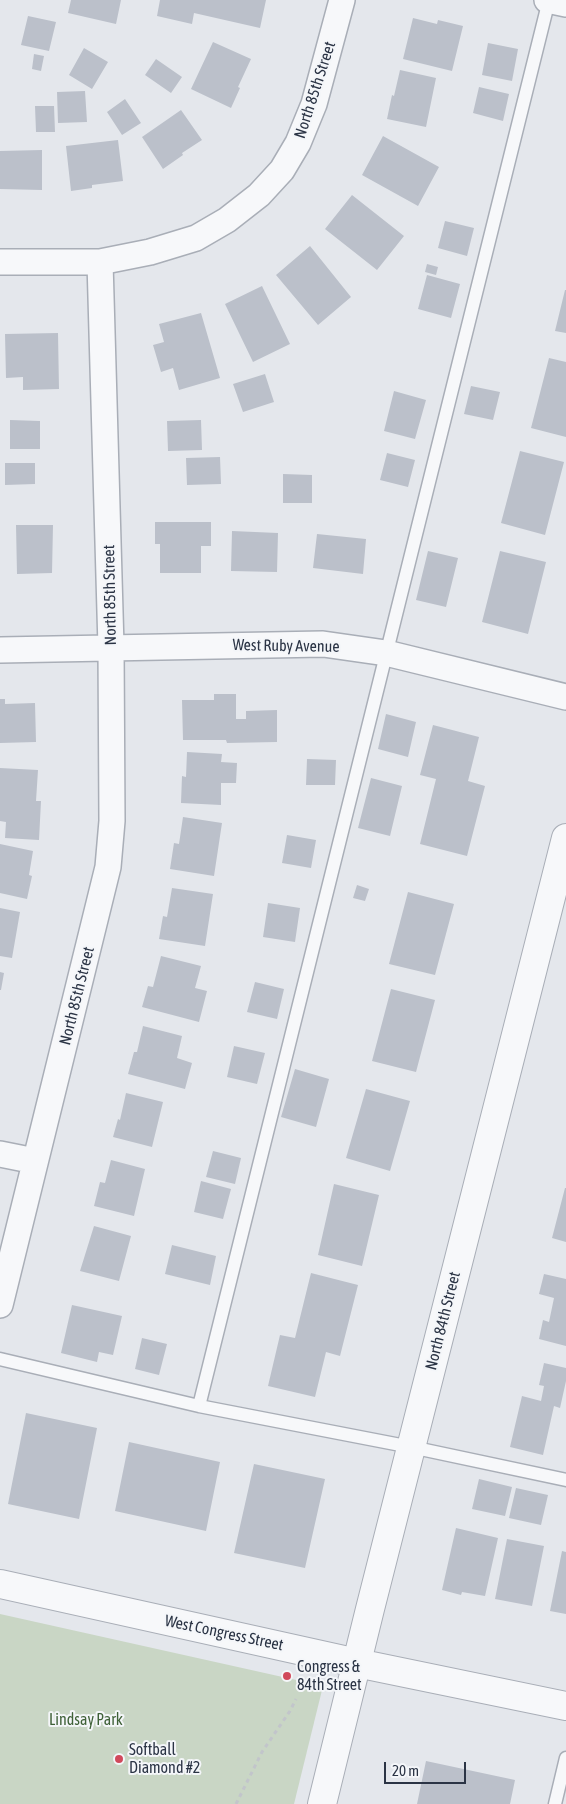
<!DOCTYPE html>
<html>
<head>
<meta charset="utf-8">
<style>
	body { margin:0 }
	#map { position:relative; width:566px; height:1804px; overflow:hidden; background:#e4e7ec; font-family:"Asap Condensed",sans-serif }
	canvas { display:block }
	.scale { position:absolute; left:384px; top:1762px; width:82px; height:22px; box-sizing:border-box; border:2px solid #2b3445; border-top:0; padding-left:6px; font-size:15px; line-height:18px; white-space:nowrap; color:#2b3445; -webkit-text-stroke:4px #f4f6f9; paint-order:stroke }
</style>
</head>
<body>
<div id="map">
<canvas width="566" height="1804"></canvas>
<div class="scale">20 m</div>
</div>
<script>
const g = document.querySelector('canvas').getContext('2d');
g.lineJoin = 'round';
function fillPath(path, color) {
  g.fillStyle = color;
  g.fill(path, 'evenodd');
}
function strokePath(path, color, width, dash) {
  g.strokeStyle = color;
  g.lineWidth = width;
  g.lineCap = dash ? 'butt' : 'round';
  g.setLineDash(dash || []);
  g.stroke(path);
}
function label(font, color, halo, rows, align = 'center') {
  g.font = font + ' "Asap Condensed",sans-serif';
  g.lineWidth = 4;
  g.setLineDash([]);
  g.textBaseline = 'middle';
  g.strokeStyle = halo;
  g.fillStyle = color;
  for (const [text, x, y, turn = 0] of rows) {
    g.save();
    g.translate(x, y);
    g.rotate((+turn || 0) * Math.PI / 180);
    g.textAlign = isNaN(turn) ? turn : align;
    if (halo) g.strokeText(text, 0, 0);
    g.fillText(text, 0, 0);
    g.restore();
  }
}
fillPath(new Path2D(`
	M0,1614L323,1686L294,1804H0Z`), '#c9d6c5');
fillPath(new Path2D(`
	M71,0H121L116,24L68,13Z
	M160,0H266L260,28L194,13L192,24L157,16Z
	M28,16L56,22L49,51L21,45Z
	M413,18L437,24L438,20L463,26L452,71L403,59Z
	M213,42L251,59L238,87L240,88L231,108L191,89Z
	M488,43L518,49L512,81L482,75Z
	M84,48L108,62L92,89L69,75Z
	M34,54L44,56L41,71L32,69Z
	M156,59L182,77L171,93L145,75Z
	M400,70L436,78L426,127L387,119L392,95L394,96Z
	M479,87L509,94L503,121L473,113Z
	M85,91L87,122L58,123L57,92Z
	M125,99L141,123L122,135L107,112Z
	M35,106H54L55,132H36Z
	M181,110L202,140L182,153L183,155L163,169L142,137Z
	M383,136L439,167L418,206L362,175Z
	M118,140L123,181L92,185V188L71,191L66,146Z
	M42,150V190L0,189V151Z
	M352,195L404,236L377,270L325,229Z
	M445,221L474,228L467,256L438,248Z
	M310,246L351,297L318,325L276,275Z
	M427,264L438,267L436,275L425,272Z
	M427,275L460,284L451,318L418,309Z
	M262,286L290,344L253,362L225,304Z
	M565,290H566V333L555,331Z
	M201,313L220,378L179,390L173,368L161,372L153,345L164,342L159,324Z
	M58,333L59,389L23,390V377L6,378L5,334Z
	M549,358L566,362V437L531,428Z
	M265,374L274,402L243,412L233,384Z
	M471,386L500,392L493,420L464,414Z
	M394,391L426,400L415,439L384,431Z
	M10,420L40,421V449H10Z
	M201,420L202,450L168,451L167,421Z
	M520,451L564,462L545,535L501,523Z
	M387,453L415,460L408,487L380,480Z
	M220,457L221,484L187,485L186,458Z
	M5,463H35V484L5,485Z
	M283,474L312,475V503H283Z
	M155,522H211V546H201V573H160V544H155Z
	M16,525H53L52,573L17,574Z
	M232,531L278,533L277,572L231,571Z
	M317,534L366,539L363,574L313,568Z
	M428,551L458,558L446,607L416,600Z
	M500,551L546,562L528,634L482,622Z
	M214,694H236V719H246V711L277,710V742L227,743L226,740H183L182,700H214Z
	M0,699H5V704L35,703L36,742L0,743Z
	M386,714L416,722L408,757L378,749Z
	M433,725L479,737L468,781L485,786L467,856L420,844L436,779L420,775Z
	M187,752L222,754L221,762L237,763L236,783H221V805L181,803L182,776L186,777Z
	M307,759L336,760L335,785H306Z
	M0,768L38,770L36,801H41L39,840L5,838L6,822L0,821Z
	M371,778L402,786L390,836L358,828Z
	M183,817L222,823L214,876L170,869L174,843L179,844Z
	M287,835L316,840L311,868L282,863Z
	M0,844L33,851L29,875L32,876L27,899L0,893Z
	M357,885L369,889L365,901L353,898Z
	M172,888L213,894L205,946L159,939L163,916L167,917Z
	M408,892L454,904L435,975L389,964Z
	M268,903L300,908L295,942L263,937Z
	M0,908L20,912L12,958L0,956Z
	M161,956L201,966L195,988L207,991L199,1022L142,1007L148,986L153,987Z
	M0,972L4,973L1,990H0Z
	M255,982L284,989L277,1019L247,1012Z
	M391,989L435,1000L416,1072L372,1061Z
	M143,1026L182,1036L177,1058L192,1063L185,1089L128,1074L134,1052H137Z
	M234,1046L265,1053L257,1084L227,1077Z
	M295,1069L329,1079L316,1127L281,1117Z
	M366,1089L410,1101L390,1171L346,1158Z
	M126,1093L163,1102L152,1147L113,1137L118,1119L120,1120Z
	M213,1151L241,1158L235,1184L206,1177Z
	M111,1160L145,1169L134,1216L94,1206L100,1182L105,1183Z
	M201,1181L231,1189L223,1219L194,1212Z
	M334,1184L379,1195L362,1266L318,1255Z
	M565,1188H566V1242L552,1238Z
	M94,1226L131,1236L119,1281L80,1271Z
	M172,1245L216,1256L210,1285L165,1274Z
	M311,1273L358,1285L340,1356L326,1352L315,1397L268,1386L280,1335L295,1338Z
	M544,1274L566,1279V1346L539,1339L543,1320L549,1322L554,1298L539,1294Z
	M72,1305L122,1316L113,1355L99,1352L97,1362L61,1353Z
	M142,1338L167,1344L159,1375L135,1369Z
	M544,1363L566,1368V1381L560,1408L554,1406L543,1455L510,1447L522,1396L541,1401L544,1386L539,1385Z
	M26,1413L97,1428L79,1519L8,1504Z
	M129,1442L220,1462L206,1531L115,1511Z
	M254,1464L325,1479L305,1568L234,1553Z
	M479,1479L512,1487L505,1516L472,1509Z
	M516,1488L548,1495L541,1525L509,1518Z
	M456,1528L498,1538L485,1596L462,1592L461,1595L442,1590Z
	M507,1539L544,1546L532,1606L495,1599Z
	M562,1551L566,1552V1614L550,1611Z
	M426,1761L515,1780L510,1804H417Z`), '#bbc0ca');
const service = new Path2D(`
	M0,1359L199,1406L411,1447L566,1480
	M199,1406L549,0
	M555,1804L566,1758`);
const minor = new Path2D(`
	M547,0L566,4
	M0,262H100L150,252L196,238L227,220L259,195L282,170L298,143L314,104L342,0
	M0,650L323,644L386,653L566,697
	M0,1154L35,1161
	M0,1305L108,867L112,821L111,647L100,262`);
const tertiary = new Path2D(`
	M0,1584L357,1663L566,1706
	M322,1804L370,1609L566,838`);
strokePath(service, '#a9aeb7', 15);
strokePath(minor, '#a9aeb7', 28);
strokePath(tertiary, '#a9aeb7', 30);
strokePath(new Path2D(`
	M236,1804L262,1752L290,1711L296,1699`), '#c2c5cb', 3, [4, 4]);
strokePath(service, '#f7f8fa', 12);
strokePath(minor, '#f7f8fa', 25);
strokePath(tertiary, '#f7f8fa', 28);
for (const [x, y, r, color] of [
	[287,1676,5,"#d1495b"],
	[119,1759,5,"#d1495b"]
]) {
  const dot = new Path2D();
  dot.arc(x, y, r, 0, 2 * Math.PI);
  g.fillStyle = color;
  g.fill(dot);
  strokePath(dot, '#f4f6f9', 2);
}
label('16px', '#2b3445', '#f4f6f9', [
	["North 85th Street",315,90,-72],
	["North 85th Street",110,595,-91],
	["West Ruby Avenue",286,646,1],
	["North 85th Street",77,996,-76],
	["North 84th Street",443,1321,-76],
	["West Congress Street",224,1633,12]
]);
label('16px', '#2b3445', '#f4f6f9', [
	["Congress &",297,1667],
	["84th Street",297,1685],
	["Softball",129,1750],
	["Diamond #2",129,1768]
], 'left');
label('16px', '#3f6138', '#f4f6f9', [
	["Lindsay Park",86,1720]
]);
</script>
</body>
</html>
